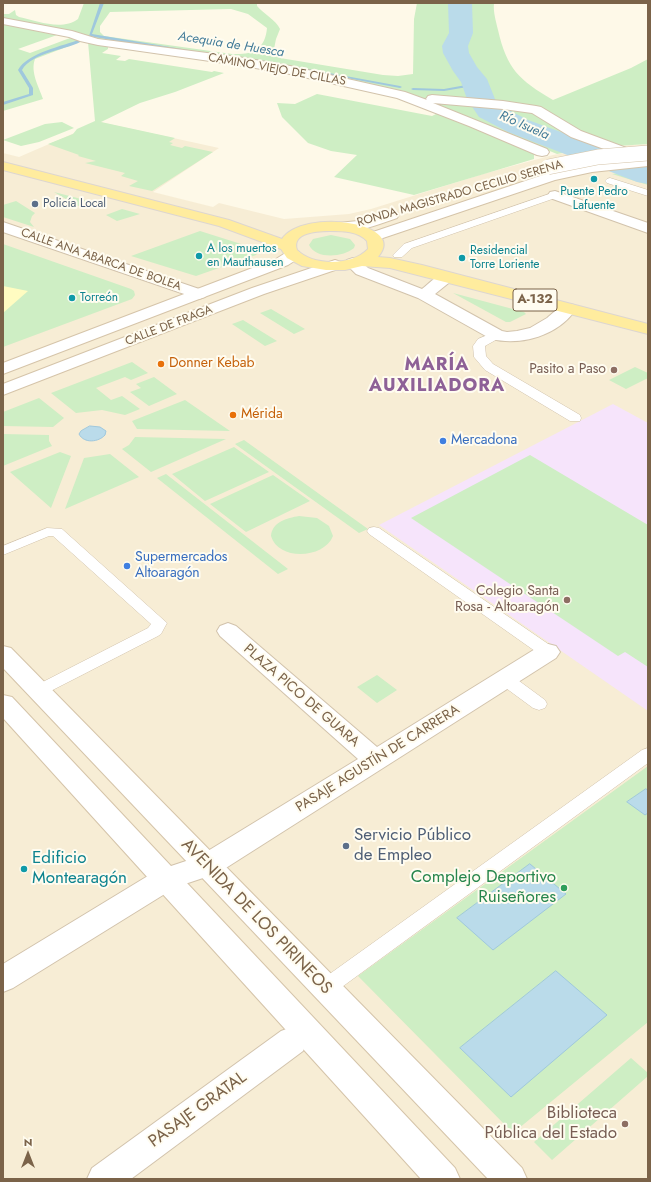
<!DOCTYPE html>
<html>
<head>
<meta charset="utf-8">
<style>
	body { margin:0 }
	#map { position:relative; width:651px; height:1182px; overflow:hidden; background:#fef9e8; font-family:Jost,sans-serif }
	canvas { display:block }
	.frame { position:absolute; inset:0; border:4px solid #7b6349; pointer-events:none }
	.north { position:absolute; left:8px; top:1134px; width:40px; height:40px; -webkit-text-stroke:3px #fffcf0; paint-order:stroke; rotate:0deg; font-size:11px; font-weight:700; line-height:16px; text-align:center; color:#7b6349 }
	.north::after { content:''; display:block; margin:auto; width:14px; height:18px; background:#7b6349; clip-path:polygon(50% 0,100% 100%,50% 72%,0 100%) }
</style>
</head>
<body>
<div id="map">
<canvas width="651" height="1182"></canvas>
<div class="frame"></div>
<div class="north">N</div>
</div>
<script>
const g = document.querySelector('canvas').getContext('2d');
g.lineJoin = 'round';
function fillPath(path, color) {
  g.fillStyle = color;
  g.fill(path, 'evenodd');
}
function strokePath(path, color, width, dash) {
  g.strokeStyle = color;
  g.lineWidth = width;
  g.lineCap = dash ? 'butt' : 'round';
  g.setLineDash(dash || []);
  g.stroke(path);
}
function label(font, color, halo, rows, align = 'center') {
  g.font = font + ' Jost,sans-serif';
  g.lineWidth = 4;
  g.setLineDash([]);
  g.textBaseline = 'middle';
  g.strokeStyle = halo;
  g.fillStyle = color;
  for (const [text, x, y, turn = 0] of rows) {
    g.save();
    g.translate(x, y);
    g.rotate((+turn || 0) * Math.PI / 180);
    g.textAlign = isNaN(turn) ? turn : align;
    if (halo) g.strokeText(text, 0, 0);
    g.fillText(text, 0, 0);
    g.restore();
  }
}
fillPath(new Path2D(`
	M100,122L219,148L153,192L213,207L219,203L284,219L349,214L371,209L483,174L553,155L600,147L648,144V1179H3V153L19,157Z`), '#f7edd5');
fillPath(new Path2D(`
	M613,404L648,423V711L379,525Z`), '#f6e4fb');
fillPath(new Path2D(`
	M84,3H257V6C264,14 276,20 280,29L276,39L273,54L280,58L383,75L398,76L413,74L414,19L417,3H494C493,12 496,21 498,30C507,69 519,80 553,100L631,68L648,59V144L600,147L557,154L455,112L395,91L98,40L3,18V14H9L15,10L16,15L19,17C37,21 62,31 78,19ZM231,9L248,14L267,28C265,50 252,55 232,54L111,37L104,36L100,32V26L110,12Z
	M3,23L57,35L18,49L30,53L70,38L82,41L35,59C30,72 39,87 43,99L3,111Z
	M88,42L108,45V49L102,53L121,56L116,60L125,61L129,59L212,72L214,71L224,73L175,92L140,103L101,122L175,138L169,142L173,143L170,145L182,148L185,146L213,152L152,191L129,186L138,181L121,176L125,173L85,163L96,161L78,156L79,155L48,144L73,134L77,129L95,121Z
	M317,94L432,116L438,113L534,152V159L414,195L334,177L357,155L331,151L308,143L282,117L277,103L295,104Z
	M62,122L74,128L39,142L21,146L3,140L45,124Z
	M648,170V185L612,174Z
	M54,192L93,202L78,206Z
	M16,201L35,213L32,216L30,222L34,227L3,217V205Z
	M122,209L140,214L117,221L106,215Z
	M200,231L260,250L256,255L196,276L131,256Z
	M331,235L350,239L355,245L354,248C344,257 316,260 309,245L313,239Z
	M3,244L131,289L134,291L135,295L132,299L3,347Z
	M453,293L524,312L526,314L510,322H506Z
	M271,309L305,329L294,334L260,313Z
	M243,320L277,341L265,346L232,324Z
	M132,362L148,373L131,380L125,377L96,388L111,400L122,396L140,409L125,415L102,410L76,413L51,393Z
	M635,367L648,373V378L626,389L609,380Z
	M154,377L177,394L149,406L130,392L141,388L136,384Z
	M39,398L64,418L53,427L3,426V412Z
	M185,400L230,431L137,429L132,421Z
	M3,434L49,435V441L52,446L3,466Z
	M135,437L226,439L151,472L122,449L129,445Z
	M244,440L368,529L359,533L235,444Z
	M234,447L269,472L205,501L172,474Z
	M60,452L71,456L51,508L10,472Z
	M110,454L139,477L65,509L84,458Z
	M530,455L648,525V667L625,652L618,656L411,518Z
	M166,474L288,569L278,574L157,478Z
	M273,475L310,501L246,532L210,504Z
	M299,516L317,518L329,526L333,536C324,559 278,561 271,536C272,522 287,518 299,516Z
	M377,675L397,690L377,703L357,687Z
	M648,766V1022L513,1133L358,976Z
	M631,1058L648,1073V1076L552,1160L534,1142Z`), '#ceeec4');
fillPath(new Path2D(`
	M3,286L28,291L3,313Z`), '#fffcc1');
const water = new Path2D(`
	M90,426L100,427L106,431L105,435C99,442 84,444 79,434L81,431Z
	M646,789L648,790V813L645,815L627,802Z
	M530,864L566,894L493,950L457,918Z
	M556,971L607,1015L511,1097L460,1048Z`);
fillPath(water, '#badbea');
strokePath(water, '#9fc8dd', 1);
fillPath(new Path2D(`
	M100,3H104L92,34L206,53L204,54L128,43L89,36Z
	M81,39L84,40C68,50 32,52 22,70L33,88V95L3,105V102L29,94V88L18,70C27,53 63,46 81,39Z
	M245,58L279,63L281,64L279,65L243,60V59Z
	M291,66L400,86L402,87L400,88L293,68L291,67Z
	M477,83L479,84V85L444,91L413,90L411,89L413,88L444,89Z`), '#9fc8dd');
fillPath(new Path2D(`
	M448,3H472L473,33L468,46L469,53L477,67L487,79L495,99L499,105L528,120L648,164V184L637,182L508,132L479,117L467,99L461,82L453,71L443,53L442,46L449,33Z`), '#badbea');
const lane = new Path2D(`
	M610,178L648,190V196L607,183L605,181L607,179Z
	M555,192L560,195L558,197L412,248L402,257H394L393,255L404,244Z
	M497,331L501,333L503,335L501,337L485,346L486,356L493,364L580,415L581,418L580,421H570L485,370L474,357L473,346L478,339Z
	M374,527L379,528L554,648L556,652L554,656L548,657L542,656L369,534L367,531L369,528Z
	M47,528L62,529L167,623L161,634L158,636L39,697L33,695L31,691L33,687L148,628L151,624L53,536H49L3,555V546Z
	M505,673L511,675L545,700L547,704L545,708L539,710L533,708L499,683L497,679L499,675Z
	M648,748V763L331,995L324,998L317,995L314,989L317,983L642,750Z`);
const street = new Path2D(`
	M3,18L72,31L98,39L238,57L290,66L405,92L427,100L426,99L428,96L432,95L503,101L536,106L541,107L581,131L648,156V165L571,137L532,113L503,109L433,103L547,149L549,152L547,155L542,156L537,155L469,126L397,98L290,74L238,65L98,45L80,41L69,37L3,24Z
	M555,191L648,223V233L550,198L548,195L550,192Z
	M3,222L205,291L207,294L205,297L199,299L193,297L3,232Z
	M353,258L359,260L368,268L422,289C432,281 441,270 454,274L456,277L435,294L502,331L507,332L517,331L530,328L547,318L562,305L568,304L574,305L576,309C558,336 521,346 491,339L418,298L356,274L345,263L347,260Z
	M228,623L236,626L377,747L540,646L548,644L556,646L560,652L556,658L218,873L176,887L13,988L3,992V964L156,871L198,857L358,759L220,636L217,631L220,626Z
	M292,1027L303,1031L307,1041L303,1051L131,1179H87L92,1168L281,1031Z`);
const secondary = new Path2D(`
	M648,158V166L592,172L555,180L377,240L372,242L367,240L364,237L367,234L546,174L592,164Z
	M392,211L397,212L399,215L397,218C379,224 357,234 338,229L335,226L338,223L358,221Z
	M293,250L299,252L301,255L299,258L288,265L3,374V363L276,259L287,252Z
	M335,260L341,262L343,265L341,268L264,294L3,395V384L252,288Z
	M3,646L11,648L522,1168L527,1179H488L3,668Z
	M3,695L12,697L455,1168L460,1179H421L3,718Z`);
const primary = new Path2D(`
	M3,162L229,220L282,239C303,208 409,222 378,257L390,258L422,265L648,324V334L390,268L362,266L345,270H326L302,266L287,258L281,249L219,226L3,170ZM330,231C343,231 358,231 367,241L368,249C352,266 313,266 297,250C291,232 319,231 330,231Z`);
strokePath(lane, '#d2c3ac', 1);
strokePath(street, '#d2c3ac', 2);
strokePath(secondary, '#d5c4a9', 2);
strokePath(primary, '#ddd6d0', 2);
fillPath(lane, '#fff');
fillPath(street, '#fff');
fillPath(secondary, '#fff');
fillPath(primary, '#ffec9e');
const secondaryBridge = new Path2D(`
	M548,167L598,157L648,153`);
strokePath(secondaryBridge, '#d5c4a9', 16, []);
strokePath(secondaryBridge, '#fff', 15);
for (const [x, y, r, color] of [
	[594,179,4,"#0f9aa8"],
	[35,204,4,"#5c6f8a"],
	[199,256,4,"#0f9aa8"],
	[462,258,4,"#0f9aa8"],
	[72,298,4,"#0f9aa8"],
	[161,364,4,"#e8710a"],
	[614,370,4,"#8d6e63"],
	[233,415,4,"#e8710a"],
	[443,441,4,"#3f7fe0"],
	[127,566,4,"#3f7fe0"],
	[567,600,4,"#8d6e63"],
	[346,846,4,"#5c6f8a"],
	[24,869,4,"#0f9aa8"],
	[564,888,4,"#2e9e5b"],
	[625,1124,4,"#8d6e63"]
]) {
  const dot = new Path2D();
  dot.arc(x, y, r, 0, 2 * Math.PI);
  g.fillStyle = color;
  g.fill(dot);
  strokePath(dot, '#fffcf0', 1.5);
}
label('12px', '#7b6349', '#fffcf0', [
	["CAMINO VIEJO DE CILLAS",277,70,10],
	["RONDA MAGISTRADO CECILIO SERENA",460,194,-16],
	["CALLE ANA ABARCA DE BOLEA",101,260,19],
	["CALLE DE FRAGA",169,326,-21]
]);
label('12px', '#0d838f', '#fffcf0', [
	["Puente Pedro",594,192,"center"],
	["Lafuente",594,206,"center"],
	["A los muertos",207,249],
	["en Mauthausen",207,263],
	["Residencial",470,251],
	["Torre Loriente",470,265],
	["Torreón",80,298]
], 'left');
label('12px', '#4e5e75', '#fffcf0', [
	["Policía Local",43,204]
], 'left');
label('italic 13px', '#427b98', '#fffcf0', [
	["Acequia de Huesca",231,45,9],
	["Río Isuela",524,126,24]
]);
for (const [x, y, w] of [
	[535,300,44]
]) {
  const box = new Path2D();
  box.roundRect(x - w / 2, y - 11, w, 22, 3);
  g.fillStyle = '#fffcf0';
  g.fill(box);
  strokePath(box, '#7b6349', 1);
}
label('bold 13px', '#7b6349', null, [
	["A-132",535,300]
]);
label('14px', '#c56008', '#fffcf0', [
	["Donner Kebab",169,364],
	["Mérida",241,415]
], 'left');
label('14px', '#785e54', '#fffcf0', [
	["Pasito a Paso",606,370],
	["Colegio Santa",559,592],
	["Rosa - Altoaragón",559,608]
], 'right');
label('14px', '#366cbe', '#fffcf0', [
	["Mercadona",451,441],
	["Supermercados",135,558],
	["Altoaragón",135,574]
], 'left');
label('14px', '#7b6349', '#fffcf0', [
	["PLAZA PICO DE GUARA",301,696,41],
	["PASAJE AGUSTÍN DE CARRERA",378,759,-32]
]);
label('17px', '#4e5e75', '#fffcf0', [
	["Servicio Público",354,836],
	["de Empleo",354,856]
], 'left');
label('17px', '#0d838f', '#fffcf0', [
	["Edificio",32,859],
	["Montearagón",32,879]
], 'left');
label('17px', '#27864d', '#fffcf0', [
	["Complejo Deportivo",556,878],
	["Ruiseñores",556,898]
], 'right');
label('17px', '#7b6349', '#fffcf0', [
	["AVENIDA DE LOS PIRINEOS",256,917,46],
	["PASAJE GRATAL",198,1110,-36]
]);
label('17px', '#785e54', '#fffcf0', [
	["Biblioteca",617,1114],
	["Pública del Estado",617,1134]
], 'right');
g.letterSpacing = '1px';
label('bold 18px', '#8e6197', '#fffcf0', [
	["MARÍA",437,366],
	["AUXILIADORA",437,387]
]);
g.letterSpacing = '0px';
</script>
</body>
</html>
